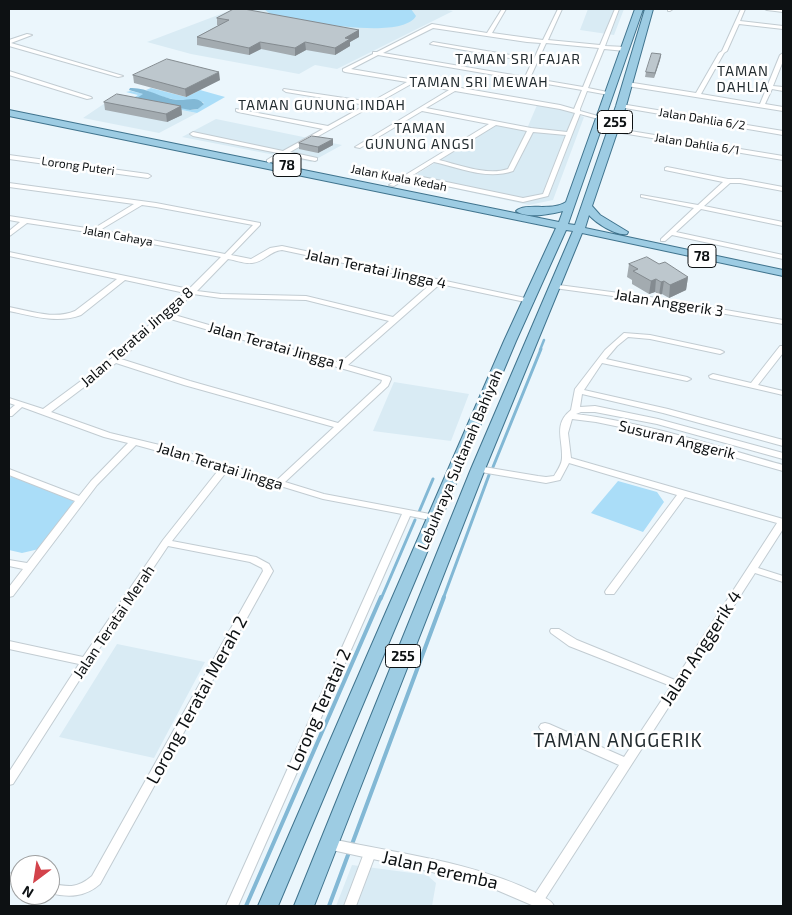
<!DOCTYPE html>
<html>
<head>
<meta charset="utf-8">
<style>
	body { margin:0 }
	#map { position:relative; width:792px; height:915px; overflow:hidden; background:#ebf6fc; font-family:"Exo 2",sans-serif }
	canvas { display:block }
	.frame { position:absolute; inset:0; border:10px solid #0d1113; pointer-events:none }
	.north { position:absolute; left:10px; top:855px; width:50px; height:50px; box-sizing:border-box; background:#fff; border:1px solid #9ea0a1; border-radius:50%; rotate:211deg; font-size:14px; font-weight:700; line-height:20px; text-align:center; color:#0d1113 }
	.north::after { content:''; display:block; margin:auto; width:18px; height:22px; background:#d3434b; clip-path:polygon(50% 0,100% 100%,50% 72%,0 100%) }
</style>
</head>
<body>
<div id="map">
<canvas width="792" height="915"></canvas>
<div class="frame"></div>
<div class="north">N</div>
</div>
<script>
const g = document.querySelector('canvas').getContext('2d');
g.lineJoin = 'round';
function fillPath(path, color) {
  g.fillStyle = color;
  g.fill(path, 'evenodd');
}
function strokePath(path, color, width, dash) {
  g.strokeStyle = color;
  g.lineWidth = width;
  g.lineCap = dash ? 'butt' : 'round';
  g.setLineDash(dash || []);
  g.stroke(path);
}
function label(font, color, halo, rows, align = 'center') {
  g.font = font + ' "Exo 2",sans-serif';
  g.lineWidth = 5;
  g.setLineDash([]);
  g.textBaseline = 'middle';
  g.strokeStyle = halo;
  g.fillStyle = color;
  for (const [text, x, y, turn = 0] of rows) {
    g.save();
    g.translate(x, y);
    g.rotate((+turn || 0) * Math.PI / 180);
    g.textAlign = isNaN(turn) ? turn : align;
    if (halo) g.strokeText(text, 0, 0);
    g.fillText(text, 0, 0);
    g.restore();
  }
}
fillPath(new Path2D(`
	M234,9H440L453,11L337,69L315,65L299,74L191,54L147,42Z
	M588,9H624L614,35L580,30Z
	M114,97L197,113L159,133L83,118Z
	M537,105L561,109L584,117L553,200L529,205L409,179L496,125L526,131Z
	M216,119L342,145L311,162L182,137Z
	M394,382L469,394L451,441L373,431Z
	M117,644L205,662L154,758L59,737Z
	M352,865L427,875L436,883L432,906H336Z`), '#d9ebf4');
fillPath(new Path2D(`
	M264,9H411L416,16C401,42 296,19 267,15L269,13Z
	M151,88L186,97L200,90L225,97L197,113L130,100L138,95L126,92L131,91L144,94L138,98L192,110L198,109L204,103C194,97 187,102 177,100C166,98 155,95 146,90Z
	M12,475L75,500L39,549L22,553L9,550V479Z
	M618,481L657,492L664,502L643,532L591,513Z`), '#aaddf8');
fillPath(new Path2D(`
	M130,88C146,87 161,98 177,100C188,101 196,95 204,104L198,109L190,110L139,100L137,98L143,94L129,90Z`), '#82b8d5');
strokePath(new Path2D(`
	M540,350L544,340`), '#82b8d5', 2.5);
strokePath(new Path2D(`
	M493,467L541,349
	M419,512L433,479
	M381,599L415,520
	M443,599L489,475`), '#82b8d5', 3);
strokePath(new Path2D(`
	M246,906L381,597
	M329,906L444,597`), '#82b8d5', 4);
const minor = new Path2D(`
	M502,9H506L492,33L543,40L558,9H562L548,40L600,45L615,9H619L605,46L625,47L628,49L625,51L604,49L588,88L612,93L609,95L587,91L580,109V111L605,118L602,120L580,114L548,196L523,202L408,178L394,186L389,185L489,124L422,111L360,148L355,147L449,90L413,83L290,152L317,158V160L315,161L285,155L269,163L267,162V160L278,153L193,136L190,134L193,132L283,151L323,129L238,112L236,111V109L328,126L366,105L286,92L283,90L284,89L371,102L407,82L345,72L343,71V69L373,54V52H377L432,24L487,33ZM433,28L527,42L541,43L534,59L433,42L430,44L532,62L525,77L383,53ZM546,43L599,48L583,87L530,78ZM378,55L582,90L574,109L560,105L351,69ZM455,91L560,109L575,113L567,132L531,128L426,108ZM496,125L527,131L508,169C487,176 460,165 439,160ZM533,132L566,135L543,194L523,198L413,175L434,162C460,168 487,180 513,171Z
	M668,9H673L670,11H668Z
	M741,9H745L740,21L783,26V29L739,24L727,51L724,53L701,94L760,104L780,55L783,53V61L773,86L783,87V91L772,89L765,104L783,107V111L627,86L624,84L627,82L696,93L719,53L722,51Z
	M765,9L783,10V12L767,10Z
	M27,34L32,35L11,43L123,76L118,77L9,46V40Z
	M9,71L91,97L92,98L87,99L9,75Z
	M621,104L783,131V135L619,107V105Z
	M612,128L783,156V160L610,131L609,130Z
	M9,155L148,174L151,176L148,178L9,159Z
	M667,167L728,179H740L783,187V191L740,183H730L704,206L783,222V226L701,209L676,232L783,255V259L672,235L665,241H661V239L694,208L641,197V195L698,205L723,182L665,170V168Z
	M9,183L156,203L260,223V225L231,255L251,259L270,248L282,246L530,299L534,301L530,303L440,284L348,365L390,377L391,379L388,386L285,482L324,494L435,515L440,518L435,521L410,516L238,906H226L402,514L323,499L228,470L172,541L256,557L269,564L273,571L100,884C85,897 69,898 50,893V883C67,887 77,889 92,876L263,571L262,568L250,562L168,546L91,661V665H89L13,784L9,785V772L79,664L9,649V641L83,657L163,540L220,468L136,445L97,485L13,596L9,597V587L23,569L9,566V560L27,563L75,501L9,475V469L79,496L91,481L128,443L104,437L22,407L12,416H9V410L15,405L9,403V398L43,409L112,358L185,293L125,280L81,315C57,324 33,316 9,311V307C31,311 54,320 75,311L117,279L9,256V252L189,289L221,257L94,233L27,223L11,235L9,236V231L20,222L9,220V216L93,229L134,204L9,187ZM142,205L156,207L253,225L225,254L100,230ZM282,250L433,282L393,317L306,296L221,294L197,291L228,259C235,260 245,264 252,263C264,262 270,251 282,250ZM193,294L221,298L306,300L389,321L340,363L171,314ZM167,318L382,380L381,383L338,423L190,381L121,359ZM116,363L184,385L334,427L277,480L172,448L110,433L51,412Z
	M551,284L657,298L783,320V324L657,302L554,288L550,286Z
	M624,333L650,335L720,350L724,352L720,354L650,339L628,337L617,346L606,359L687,377L691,379L687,381L602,363L584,390L668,409L783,440V446L663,413L582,394L580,407L595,406L658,419L783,453V459L657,424L595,412H581L576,414C647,423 715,446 783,465V471L649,433L596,422L572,419L568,433L571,458L783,519V529L758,568L783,576V582L755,573L541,905L537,906L533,905L531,901L533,897L619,765L541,730L539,727L541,724L545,723L549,724L624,757L671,686L569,646L551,633L550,631L551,629H559L577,640L675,680L777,523L685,497L614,594H606L605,592L606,590L677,495L569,463L560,480L546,483L475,471L474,469L478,466L538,476L546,477L554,476C557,471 562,464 562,458C563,439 553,424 571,410L575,389L605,350Z
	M780,346H783V353L758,385L783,391V395L710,378L709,376L713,374L751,383Z
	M370,848L374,849L376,853L356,906H344L364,853L366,849Z
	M9,873L20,876V886L9,883Z`);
const tertiary = new Path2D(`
	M328,838C397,854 472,861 536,893C542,897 551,899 554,906H534L492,888L468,880L323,848L321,844L323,840Z`);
const primary = new Path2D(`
	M635,9H643L568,224L575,225L616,106L645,9H653L626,106L592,206L600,215L628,232L627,234C616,236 596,223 589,215L585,228L783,270V276L582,233L485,469L314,906H294L471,469L573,231L566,230L516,341L278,906H258L504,341L556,228L9,116V110L559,222L563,211C551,214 526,219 516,211C526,202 551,212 566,202Z`);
strokePath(minor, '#c2ccd2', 2);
strokePath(tertiary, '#c2ccd2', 2);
strokePath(primary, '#40748e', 2);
fillPath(minor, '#fff');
fillPath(tertiary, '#fff');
fillPath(primary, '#9dcce3');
fillPath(new Path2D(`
	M217,18L359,30V37L350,42V46L335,55L306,50L295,56L261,49L249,55L197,45V37L219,25H217Z
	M661,54L660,60L654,78L645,77L646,72Z
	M133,75L220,80L186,97L134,83Z
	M104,102L181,106L182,115L167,122L105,110Z
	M299,143L333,145L318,153L299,149Z
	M629,264H659L688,277L686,290L669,298L662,294L659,295L655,292L649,294L632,284V280L627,277Z`), '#a3abb0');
fillPath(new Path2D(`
	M359,30V37L350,42V46L335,55V48L345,38Z
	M260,42L261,49L249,55V48Z
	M305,42L306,50L295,56V48Z
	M661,54L660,60L654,78L655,73Z
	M219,72L220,80L186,97L185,89Z
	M181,106L182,115L167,122L166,114Z
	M333,139V145L318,153V147Z
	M688,277L686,290L669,298L670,285Z
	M656,279L655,292L649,294L651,281Z
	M664,281L662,294L659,295L661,282Z`), '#848b90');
const building = new Path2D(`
	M234,9H244L359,30L345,38L350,39L335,48L305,42L295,48L260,42L249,48L197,37L229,20L217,18Z
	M652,53L661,54L655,73L646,72Z
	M167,59L219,72L185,89L133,75Z
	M117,94L181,106L166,114L104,102Z
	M312,136L333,139L318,147L299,143Z
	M647,257L659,264L665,262L688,277L670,285L664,281L661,282L656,279L651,281L633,271L638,269L629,264Z`);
fillPath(building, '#bdc7cd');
strokePath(building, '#848b90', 1);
label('12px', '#0d1113', '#fff', [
	["Jalan Dahlia 6/2",702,119,9],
	["Jalan Dahlia 6/1",697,144,9],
	["Lorong Puteri",78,166,8],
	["Jalan Kuala Kedah",399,178,11],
	["Jalan Cahaya",118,236,10]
]);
g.letterSpacing = '1px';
label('14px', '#232c30', '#fff', [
	["TAMAN SRI FAJAR",518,59],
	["TAMAN",743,71],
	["DAHLIA",743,87],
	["TAMAN SRI MEWAH",479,82],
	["TAMAN GUNUNG INDAH",322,105],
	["TAMAN",420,128],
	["GUNUNG ANGSI",420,144]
]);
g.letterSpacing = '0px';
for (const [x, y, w] of [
	[615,122,35],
	[287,165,28],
	[702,256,28],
	[403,656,35]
]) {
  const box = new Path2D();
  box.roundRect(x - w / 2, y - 11.5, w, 23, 4);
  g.fillStyle = '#fff';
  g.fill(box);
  strokePath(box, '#0d1113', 1);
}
label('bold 14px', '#0d1113', null, [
	["255",615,122],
	["78",287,165],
	["78",702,256],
	["255",403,656]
]);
label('15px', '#0d1113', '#fff', [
	["Jalan Teratai Jingga 4",376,269,12],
	["Jalan Anggerik 3",669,303,9],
	["Jalan Teratai Jingga 8",137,337,-41],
	["Jalan Teratai Jingga 1",276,346,16],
	["Susuran Anggerik",677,440,14],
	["Lebuhraya Sultanah Bahiyah",460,460,-67],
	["Jalan Teratai Jingga",220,466,17],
	["Jalan Teratai Merah",114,622,-56]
]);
label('18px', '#0d1113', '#fff', [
	["Jalan Anggerik 4",701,648,-57],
	["Lorong Teratai Merah 2",197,700,-61],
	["Lorong Teratai 2",319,710,-66],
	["Jalan Peremba",440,870,13]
]);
g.letterSpacing = '1px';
label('19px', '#232c30', '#fff', [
	["TAMAN ANGGERIK",618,741]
]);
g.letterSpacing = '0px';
</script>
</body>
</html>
